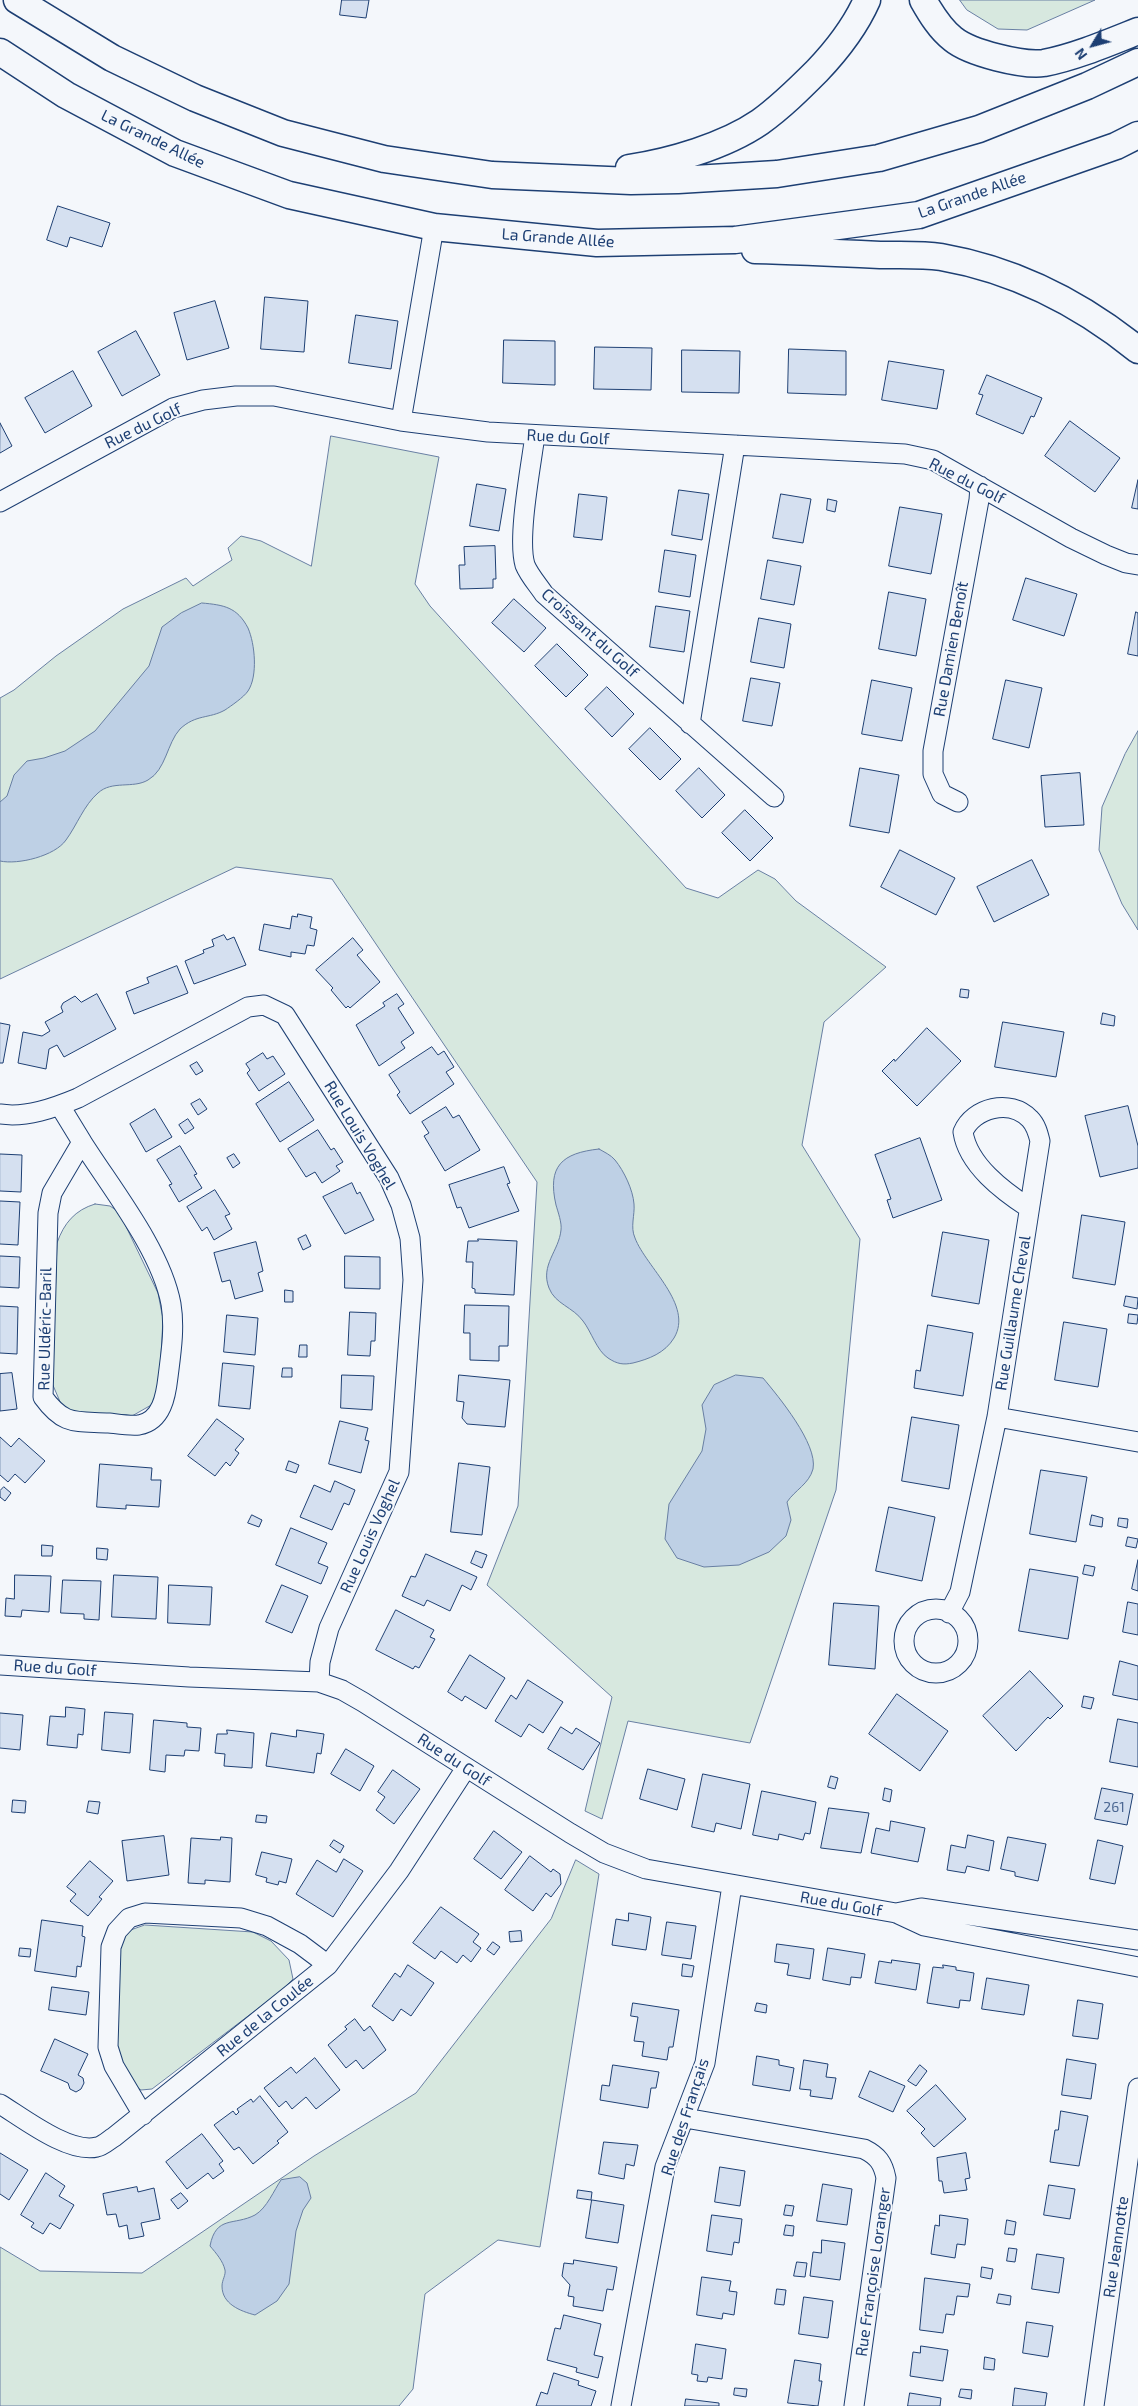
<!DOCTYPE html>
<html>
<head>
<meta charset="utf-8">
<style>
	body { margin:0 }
	#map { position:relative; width:1138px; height:2406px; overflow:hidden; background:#f4f7fb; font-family:"Exo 2",sans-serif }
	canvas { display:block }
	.north { position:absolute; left:1068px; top:20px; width:50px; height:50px; -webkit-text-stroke:4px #f4f7fb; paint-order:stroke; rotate:233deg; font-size:14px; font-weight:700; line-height:20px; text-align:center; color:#1d3f73 }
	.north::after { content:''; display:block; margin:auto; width:18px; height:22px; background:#1d3f73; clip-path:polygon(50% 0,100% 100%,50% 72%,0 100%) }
</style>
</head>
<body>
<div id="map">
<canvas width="1138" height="2406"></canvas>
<div class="north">N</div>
</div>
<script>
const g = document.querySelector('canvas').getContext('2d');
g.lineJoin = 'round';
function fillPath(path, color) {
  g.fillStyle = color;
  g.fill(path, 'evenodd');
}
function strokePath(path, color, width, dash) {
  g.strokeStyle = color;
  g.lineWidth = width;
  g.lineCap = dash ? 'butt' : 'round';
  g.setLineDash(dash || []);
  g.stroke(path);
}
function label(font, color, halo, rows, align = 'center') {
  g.font = font + ' "Exo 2",sans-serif';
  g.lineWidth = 4;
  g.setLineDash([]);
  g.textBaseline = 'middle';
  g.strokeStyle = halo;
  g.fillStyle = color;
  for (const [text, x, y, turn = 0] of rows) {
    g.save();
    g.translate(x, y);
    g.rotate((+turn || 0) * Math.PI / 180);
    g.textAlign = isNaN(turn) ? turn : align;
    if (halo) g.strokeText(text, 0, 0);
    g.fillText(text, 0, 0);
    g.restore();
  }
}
const green = new Path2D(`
	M960,0H1095L1027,30L998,29L967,10Z
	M331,436L439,457L415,584L430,606L686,888L718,898L758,870L775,879L796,901L886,967L824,1022L802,1145L860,1239L836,1490L750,1743L628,1721L602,1819L585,1811L612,1697L487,1585L518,1506L537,1182L332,879L236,867L0,979V698L14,690L56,656L123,609L186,578L193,586L232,560L228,548L241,536L261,541L311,566Z
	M1138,731V930L1122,904L1099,850L1102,807L1125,754Z
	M95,1204L110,1206L119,1212L158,1293L163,1319L159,1391L153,1404L132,1416L70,1412L61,1404L52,1383L57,1243C64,1223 75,1210 95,1204Z
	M576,1860L599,1874L540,2247L498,2240L425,2294L413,2389L399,2406H0V2247L40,2271L142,2273L314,2156L416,2093L551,1919Z
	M145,1925L253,1932L271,1941L289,1960L293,1979L281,1991L152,2089L141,2090L130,2083L116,2055L115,1959L126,1932Z`);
fillPath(green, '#d7e8df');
strokePath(green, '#687fa3', 1);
const water = new Path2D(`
	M202,603C224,605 237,607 248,628C255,644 258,676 248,691C244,697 231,706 225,710C209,719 196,714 180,729C167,743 166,770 148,780C133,789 112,780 98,793C84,805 77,825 66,840C55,856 18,865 0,861V802L7,796L14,775L27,761L44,758L65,751L95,731L149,666L162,627L181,613Z
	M599,1149C604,1152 611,1155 615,1160C624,1171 633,1190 634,1204C635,1215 630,1227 635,1238C646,1267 694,1305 674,1338C665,1353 649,1359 633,1363C623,1365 617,1364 608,1358C597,1351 591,1331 583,1321C573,1307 555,1304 549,1288C540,1265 559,1251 561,1230C562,1223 558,1212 556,1205C547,1166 562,1153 599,1149Z
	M736,1375L763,1378C778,1396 818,1444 813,1469C809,1484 795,1490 787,1502L791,1520L786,1536L769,1552L739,1565L704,1567L677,1558L665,1539L669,1504L702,1451L706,1429L702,1405L714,1385Z
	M300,2177L307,2183L311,2198L303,2210L296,2231L289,2284L277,2301L255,2315C240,2311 222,2304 222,2286C222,2280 226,2275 225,2270C223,2261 216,2253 210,2246C216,2215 234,2226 255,2215C267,2208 274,2190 281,2180Z`);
fillPath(water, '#bed0e5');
strokePath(water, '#687fa3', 1);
const building = new Path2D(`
	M342,0H369L366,18L340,15Z
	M58,206L110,223L102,247L70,237L67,247L47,240Z
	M265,297L308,301L304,352L261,349Z
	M215,301L229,348L187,360L174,313Z
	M356,315L398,321L391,369L349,363Z
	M136,331L160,375L122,396L98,352Z
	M504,340L555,341V385L503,383Z
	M595,347L652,348L651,390L594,389Z
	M789,349L846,351V395L788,393Z
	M682,350L740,351L739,393L682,392Z
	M889,361L944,370L937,409L882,400Z
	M73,371L92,406L45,433L25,398Z
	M987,375L1042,398L1034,417L1031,416L1023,434L976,414L983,395L979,394Z
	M1070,421L1120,458L1095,492L1045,456Z
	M0,423L12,446L0,453Z
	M1138,480V509L1132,508Z
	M477,484L506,489L499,531L470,526Z
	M679,490L709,494L702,540L672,535Z
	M579,494L607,497L602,540L574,537Z
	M781,494L811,499L803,543L773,538Z
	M828,499L837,501L835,512L827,510Z
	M900,507L942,514L931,574L889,566Z
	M495,546L496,579H493V588L460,589L459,565H465L464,547Z
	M665,550L696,555L690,597L659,592Z
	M768,560L801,566L794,605L761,599Z
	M1026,578L1077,594L1064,636L1013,620Z
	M889,592L926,599L916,656L879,649Z
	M514,599L546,628L524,652L492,623Z
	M656,606L690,611L684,652L650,647Z
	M1136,612L1138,613V656L1128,654Z
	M759,618L791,624L784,668L751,662Z
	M557,644L588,675L566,697L535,666Z
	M751,678L780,683L772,726L743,721Z
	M872,680L912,688L902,741L862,734Z
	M1006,680L1042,688L1029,748L993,739Z
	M607,687L634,714L612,737L585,709Z
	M650,728L681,759L660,780L629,749Z
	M699,768L725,795L702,818L676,791Z
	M860,768L899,775L889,833L850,826Z
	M1080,773L1084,825L1045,827L1041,776Z
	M745,810L773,838L750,861L722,833Z
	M900,850L955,878L936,915L881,887Z
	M1032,860L1049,895L994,922L977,887Z
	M298,914L312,917L310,928L317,930L314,946L307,945L305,954L291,952V957L259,950L264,924L290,929L292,916L297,917Z
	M224,935L227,940L234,937L246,965L194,984L185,961L204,953L203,950L214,946L212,940Z
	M353,938L363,950L357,955L380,982L350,1008L348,1006L346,1008L331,990L333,988L316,970Z
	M177,966L188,993L134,1014L126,992L149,983L147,978Z
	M961,989L969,990L968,998L960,997Z
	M97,994L116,1029L64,1057L57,1045L49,1049L46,1069L18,1063L23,1032L42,1036L50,1031L45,1022L63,1012L61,1007L63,1003L75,996L81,1002Z
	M397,994L404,1004L398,1008L414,1033L401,1042L405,1048L379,1066L356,1025L385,1006L383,1003Z
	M1103,1013L1115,1016L1114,1026L1101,1024Z
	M1003,1022L1064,1032L1056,1077L995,1067Z
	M0,1023L10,1025L3,1063H0Z
	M927,1028L961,1061L917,1106L882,1071L894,1059L895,1061Z
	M432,1047L438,1055L444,1051L454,1067L446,1072L454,1084L410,1114L397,1095L400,1092L389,1075Z
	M263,1053L267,1059L273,1056L285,1074L259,1091L247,1073L250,1070L246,1064Z
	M197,1062L203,1071L196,1075L190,1066Z
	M289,1082L314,1120L280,1142L256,1104Z
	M200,1099L207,1109L198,1115L191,1104Z
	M1128,1106L1138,1146V1168L1100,1177L1085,1116Z
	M446,1107L453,1118L459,1115L480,1150L445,1171L424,1136L429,1133L422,1122Z
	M155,1109L172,1137L146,1152L130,1124Z
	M188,1119L194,1128L185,1134L179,1125Z
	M318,1130L331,1150L334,1148L343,1162L336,1166L340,1171L322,1183L315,1172L306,1177L288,1149Z
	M920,1138L942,1200L893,1218L887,1200L891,1199L875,1155Z
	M180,1146L197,1174L194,1175L202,1188L179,1202L169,1185L172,1184L157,1160Z
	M0,1154L22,1155L21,1192L0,1191Z
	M234,1154L240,1163L233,1168L227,1158Z
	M504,1167L510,1183L507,1184L519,1211L469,1228L461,1207L457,1208L449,1185Z
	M352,1183L357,1194L360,1192L374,1220L345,1234L323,1197Z
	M215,1190L230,1214L225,1216L232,1229L214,1240L207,1227L202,1231L187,1207Z
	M0,1201L20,1202L18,1245L0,1244Z
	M1082,1215L1125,1222L1115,1285L1073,1278Z
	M943,1232L989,1240L979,1304L932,1296Z
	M306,1235L311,1246L303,1250L298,1239Z
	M478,1239L517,1241L514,1295L475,1293V1289L472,1288L473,1262H466L468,1241H478Z
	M256,1242L263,1271L258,1273L263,1291L235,1299L230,1280L222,1282L214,1253Z
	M0,1256L20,1257L19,1288L0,1287Z
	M345,1256L380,1257V1289L345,1288Z
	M285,1290L293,1291V1302H285Z
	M1126,1296L1138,1298L1137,1309L1124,1306Z
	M465,1305L509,1306L508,1346H499V1361L470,1360V1333H464Z
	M0,1306L18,1307L17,1354L0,1353Z
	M350,1312L376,1313L375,1341H371L370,1356L348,1355Z
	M1129,1314L1138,1315L1137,1324L1128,1323Z
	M227,1315L258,1318L255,1355L224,1352Z
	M1064,1322L1107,1329L1098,1387L1055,1380Z
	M928,1325L973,1333L963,1396L914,1388L916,1370L920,1371Z
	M300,1345H307V1357H299Z
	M223,1363L254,1366L250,1409L219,1406Z
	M283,1368H292V1377H282Z
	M12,1373L17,1409L0,1411V1374Z
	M342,1375L374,1376L372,1410L341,1408Z
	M459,1375L510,1380L505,1427L467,1424L462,1418L464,1402L457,1401Z
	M912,1417L959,1425L949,1489L902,1481Z
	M217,1419L244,1439L235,1450L239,1453L230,1466L226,1462L215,1476L188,1456Z
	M340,1421L368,1428L365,1440L369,1441L361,1473L329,1464Z
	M0,1437L11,1447L19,1438L45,1461L25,1483L15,1474L8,1482L0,1475Z
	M289,1461L299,1465L296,1473L286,1470Z
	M459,1463L490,1467L482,1535L451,1532Z
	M100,1464L152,1468L151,1480H161L159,1507L126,1505V1509L97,1507Z
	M1041,1470L1087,1477L1076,1542L1030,1534Z
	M335,1481L355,1490L349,1505L344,1503L332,1530L300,1517L314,1485L330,1492Z
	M4,1487L11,1493L5,1501L0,1497V1491Z
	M889,1507L935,1517L922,1581L876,1571Z
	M252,1515L262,1520L259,1527L248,1523Z
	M1092,1515L1103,1518L1102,1527L1090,1525Z
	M1119,1518L1128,1519L1127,1528L1118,1526Z
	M291,1528L327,1543L318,1563L328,1567L321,1584L276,1565Z
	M1128,1537L1138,1539L1136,1548L1126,1546Z
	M42,1545L53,1546L52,1556H42Z
	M97,1548L108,1549L107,1560L97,1559Z
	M476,1551L487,1555L482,1568L471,1563Z
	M426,1554L477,1577L471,1590L462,1585L450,1611L427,1600L424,1606L402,1596L411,1576L415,1577Z
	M1138,1560V1591L1132,1589Z
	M1085,1565L1095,1567L1093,1576L1083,1574Z
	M1030,1569L1078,1577L1068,1639L1019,1631Z
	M15,1575L51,1576L49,1612L22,1610L21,1617L5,1616L6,1598L14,1599Z
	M114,1575L158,1577L156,1619L112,1617Z
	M63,1580L101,1581L99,1620L84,1619V1614L61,1613Z
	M169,1585L212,1587L210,1625L168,1623Z
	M282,1585L308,1596L292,1633L266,1622Z
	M1128,1602L1138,1604V1635L1123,1632Z
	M834,1603L879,1606L875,1669L829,1665Z
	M396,1610L434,1630L430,1637L435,1639L419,1668L415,1666L413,1669L376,1650Z
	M470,1655L505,1678L486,1709L465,1696L462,1701L448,1692Z
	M1120,1661L1138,1666V1700L1113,1695Z
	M1030,1671L1063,1706L1050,1719L1048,1717L1016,1751L983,1716Z
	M528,1680L563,1702L543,1733L529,1724L521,1737L495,1721L511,1695L516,1699Z
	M897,1694L948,1731L920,1771L869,1734Z
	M1084,1696L1094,1698L1091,1709L1082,1707Z
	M66,1707L85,1709L83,1735L78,1734L77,1748L47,1745L50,1716L65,1717Z
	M105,1712L133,1714L130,1753L102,1750Z
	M0,1713L23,1715L20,1750L0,1748Z
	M1118,1719L1138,1723V1767L1110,1762Z
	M154,1720L187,1723V1727L201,1728L199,1751L185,1750L184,1756L166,1755L165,1772L150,1770Z
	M561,1727L572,1734L576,1728L600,1743L583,1770L548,1749Z
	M227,1730L254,1733L252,1768L224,1766L225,1754L215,1753L217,1734H227Z
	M297,1730L324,1734L321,1754L317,1753L314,1773L266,1766L271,1733L296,1737Z
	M346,1749L374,1766L360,1791L331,1774Z
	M648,1769L685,1779L677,1810L640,1799Z
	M393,1770L420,1789L394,1824L376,1810L385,1797L378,1792Z
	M703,1774L750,1784L741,1829L716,1823L714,1832L692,1827Z
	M831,1776L838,1778L835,1789L828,1787Z
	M885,1788L892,1790L890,1802L883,1800Z
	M1102,1788L1133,1794L1127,1825L1095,1819Z
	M762,1791L816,1802L810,1834L805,1833L803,1840L779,1834L778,1840L753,1835Z
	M13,1800L26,1801L25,1813L12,1812Z
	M89,1801L100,1802L98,1814L87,1812Z
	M829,1808L869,1813L861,1853L821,1848Z
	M257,1815L267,1816L266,1823L256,1822Z
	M891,1821L925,1828L918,1862L871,1853L876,1828L889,1831Z
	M494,1831L522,1852L501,1879L474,1859Z
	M968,1835L994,1841L989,1871L967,1866L965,1873L947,1870L951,1845L965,1848Z
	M164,1836L169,1875L127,1881L122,1841Z
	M221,1837L232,1838L230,1882L205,1880V1884L188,1883L191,1838L220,1840Z
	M1008,1837L1046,1844L1038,1881L1015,1876V1872L1001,1869Z
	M334,1840L344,1846L340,1853L330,1846Z
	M1098,1840L1123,1846L1115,1884L1090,1879Z
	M262,1852L292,1859L286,1883L279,1881L278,1885L266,1882L267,1878L256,1875Z
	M530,1856L551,1872L553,1869L560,1874L561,1884L551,1897L546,1893L533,1911L505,1890Z
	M344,1859L363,1871L333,1917L296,1894L317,1860L336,1872Z
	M90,1861L113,1881L99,1897L102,1899L88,1916L70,1901L76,1894L67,1887Z
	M441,1907L479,1934L473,1942L481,1948L471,1962L463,1955L457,1963L441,1951L435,1959L413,1943Z
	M629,1913L651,1917L646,1950L612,1945L616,1919L628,1921Z
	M42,1920L83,1926L82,1936L85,1937L81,1967L77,1966L76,1977L35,1971Z
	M667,1922L696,1926L691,1959L662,1955Z
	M521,1931L522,1941L510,1942L509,1932Z
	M493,1942L500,1947L494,1955L487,1950Z
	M777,1944L814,1949L810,1979L787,1975L789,1964L775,1962Z
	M20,1948L31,1949L30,1957L19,1956Z
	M828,1948L865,1954L861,1978L851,1977L850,1985L823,1980Z
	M892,1960L920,1964L916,1990L875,1983L879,1961L891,1963Z
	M683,1964L694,1966L692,1977L682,1976Z
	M408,1965L434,1983L411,2016L401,2009L393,2021L372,2006L395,1973L400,1977Z
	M943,1965L956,1967V1970L974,1973L970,2001L960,2000L959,2008L927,2003L933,1967L943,1968Z
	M987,1978L1029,1985L1024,2015L982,2009Z
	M52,1987L89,1992L86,2015L49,2010Z
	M1078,2000L1103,2004L1098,2039L1073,2036Z
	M633,2003L679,2010L673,2047H669L667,2060L642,2056L644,2042L634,2041L638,2017L631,2016Z
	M757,2003L767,2005L766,2013L755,2011Z
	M355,2019L364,2031L370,2026L386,2050L363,2069L356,2060L346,2068L328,2045L347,2029L345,2027Z
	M55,2039L88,2054L78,2075L83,2078L84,2083L81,2089L76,2092L70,2089L68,2083L41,2071Z
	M757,2056L779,2060V2065L794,2068L790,2091L753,2085Z
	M315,2058L340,2090L316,2109L306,2097L292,2109L286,2101L279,2107L264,2088L291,2067L296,2073Z
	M1067,2059L1096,2064L1091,2099L1062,2095Z
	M804,2060L828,2064L826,2077L836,2078L832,2099L810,2096L811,2090L800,2089Z
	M613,2065L659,2072L656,2088H651L648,2108L600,2100L602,2085L609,2086Z
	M920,2065L927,2071L916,2086L908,2081Z
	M870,2071L905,2086L893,2112L859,2097Z
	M936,2085L966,2119L934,2147L921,2133L925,2129L907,2111Z
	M260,2096L288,2132L277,2141L279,2143L253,2164L239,2147L234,2150L214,2125L233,2111L236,2115L239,2112L237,2109L251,2099L253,2102Z
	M1061,2111L1088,2116L1079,2166L1050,2162L1055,2130H1058Z
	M202,2134L223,2161L219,2164L224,2171L213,2179L208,2173L187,2189L166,2162Z
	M604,2142L638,2145L634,2166L626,2164L624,2179L599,2174Z
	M0,2153L28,2170L9,2200L0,2194Z
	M966,2153L970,2178L965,2179L967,2190L944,2193L942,2181H939L937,2158Z
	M720,2167L745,2171L740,2206L715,2202Z
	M46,2173L65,2186L59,2196L74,2205L60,2229L50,2223L43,2234L31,2227L34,2223L21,2215Z
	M823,2184L852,2189L847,2225L817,2221Z
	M1049,2185L1075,2189L1070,2219L1044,2215Z
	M137,2187L138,2192L154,2188L160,2219L141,2223L144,2236L129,2239L127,2225L119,2227L116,2214L107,2215L103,2194Z
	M578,2190L592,2192L591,2200L577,2198Z
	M181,2193L188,2201L178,2209L171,2200Z
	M592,2200L624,2205L618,2243L586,2238Z
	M786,2205L794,2206L792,2216L784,2215Z
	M712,2215L742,2219L739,2243L734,2242L732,2255L707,2251Z
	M940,2215L968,2219L965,2245L957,2244L955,2258L931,2254L935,2225L939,2226Z
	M1007,2220L1016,2222L1014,2235L1005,2234Z
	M786,2225L794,2226L793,2236L784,2235Z
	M822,2240L845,2243L840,2280L810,2276L813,2252L821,2253Z
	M1009,2248L1017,2249L1015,2262L1007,2261Z
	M1037,2254L1064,2258L1059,2293L1032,2289Z
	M574,2260L617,2267L613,2290L607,2289L603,2311L573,2306L574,2297L568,2296L570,2285L562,2276L564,2263L573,2264Z
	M797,2262L807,2263L805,2277L794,2276Z
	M982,2267L993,2269L991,2279L981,2277Z
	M702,2277L731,2281L729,2291L737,2292L734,2315L723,2313L722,2319L697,2315Z
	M925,2278L970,2284L968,2297L957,2296L954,2315L946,2314L943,2333L920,2330Z
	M777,2289L786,2290L784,2305L775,2304Z
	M999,2294L1011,2296L1010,2305L997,2303Z
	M804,2297L833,2301L828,2338L799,2334Z
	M564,2315L601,2324L594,2355L603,2357L598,2378L576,2372L577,2368L547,2360L555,2328L560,2329Z
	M1027,2322L1053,2326L1048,2357L1023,2353Z
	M696,2344L726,2349L722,2379L708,2377L707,2382L697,2381L698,2375L692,2374Z
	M921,2346L948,2350L943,2381L910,2376L913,2352L920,2353Z
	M985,2357L995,2359L994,2370L984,2369Z
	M795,2360L821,2364L819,2381H822L818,2406L788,2403Z
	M554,2373L579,2381L578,2385L596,2391L591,2406H536L541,2392L547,2394Z
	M735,2388L747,2389L746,2397L734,2395Z
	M1015,2388L1047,2393L1045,2406H1013Z
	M961,2389L972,2390L971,2399L959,2397Z
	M910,2393L941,2398L940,2406H908Z
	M686,2399L719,2403V2406H685Z`);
fillPath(building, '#d5e0f0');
strokePath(building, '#1d3f73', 1);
const street = new Path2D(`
	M401,421L434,227
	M535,435C531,466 517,538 525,565C529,575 538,585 544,594L774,797
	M0,502L173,408L203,400L236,396H274L401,421L488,432L905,454L933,460L1071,538L1106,555L1126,563L1138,565
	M690,724L735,445
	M958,802L942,794L933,774V751L979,500L980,486
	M60,1106L82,1142L52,1193L48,1213L43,1397C64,1426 75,1421 109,1423C118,1424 130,1426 139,1425C162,1421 166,1395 168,1377C171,1353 175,1328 171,1304C161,1250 111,1188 82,1142
	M0,1114C26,1118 54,1108 78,1098L248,1007L264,1005L285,1015L389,1178L401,1205L410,1238L413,1280L399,1472L329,1628L320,1662L319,1682
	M997,1417L1138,1442
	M904 1641a32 32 0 1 1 64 0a32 32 0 1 1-64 0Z
	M949,1613L960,1592L997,1417L1040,1141C1038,1133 1036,1125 1030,1119C1010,1098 973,1108 963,1132C968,1165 1003,1191 1029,1208
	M0,1665L189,1677L319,1682L342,1690L363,1702L570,1833L604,1853L646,1869L896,1913L924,1926L1138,1967
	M896,1913L921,1908L1138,1940
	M0,2104C23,2118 69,2154 97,2147C103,2146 109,2140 114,2137L328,1965L399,1871L466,1768
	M143,2115L114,2066L108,2047L111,1947L117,1931L129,1918L145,1913L241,1918L267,1926L300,1944L328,1965
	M685,2118L864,2149C878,2156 883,2163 886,2178L854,2406
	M621,2406L665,2167L705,2063L732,1885
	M1094,2406L1138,2088`);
const secondary = new Path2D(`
	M17,0L112,58L195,98L283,133L384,159L492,175L631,181L678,180L777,174L879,158L979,129L1087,86L1138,62
	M923,0C931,14 940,29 953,39C970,53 1023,66 1044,63C1075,57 1108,43 1138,31
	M0,52L66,95L175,153L289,195L434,227L597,243L735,240L919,215L1116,146L1138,135
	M629,168C670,162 725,146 760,122C781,107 799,89 817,71C837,50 855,27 867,0
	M755,250C797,251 839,253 880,255C900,255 922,254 941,257C1015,270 1080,303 1138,350`);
strokePath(street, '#1d3f73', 21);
strokePath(secondary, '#1d3f73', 29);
strokePath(street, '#f4f7fb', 19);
strokePath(secondary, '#f4f7fb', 26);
label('14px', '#4b6792', null, [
	["261",1114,1807]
]);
label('16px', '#1d3f73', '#f4f7fb', [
	["La Grande Allée",153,139,26],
	["La Grande Allée",972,195,-19],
	["La Grande Allée",558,238,4],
	["Rue du Golf",143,426,-26],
	["Rue du Golf",568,437,3],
	["Rue du Golf",967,481,27],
	["Croissant du Golf",590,633,42],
	["Rue Damien Benoît",951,649,-80],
	["Rue Louis Voghel",360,1135,59],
	["Rue Guillaume Cheval",1013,1313,-81],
	["Rue Uldéric-Baril",45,1329,-89],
	["Rue Louis Voghel",370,1536,-66],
	["Rue du Golf",55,1668,4],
	["Rue du Golf",454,1760,33],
	["Rue du Golf",841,1904,10],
	["Rue de la Coulée",265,2016,-39],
	["Rue des Français",685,2117,-72],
	["Rue Jeannotte",1116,2247,-82],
	["Rue Françoise Loranger",873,2272,-82]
]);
</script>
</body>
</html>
